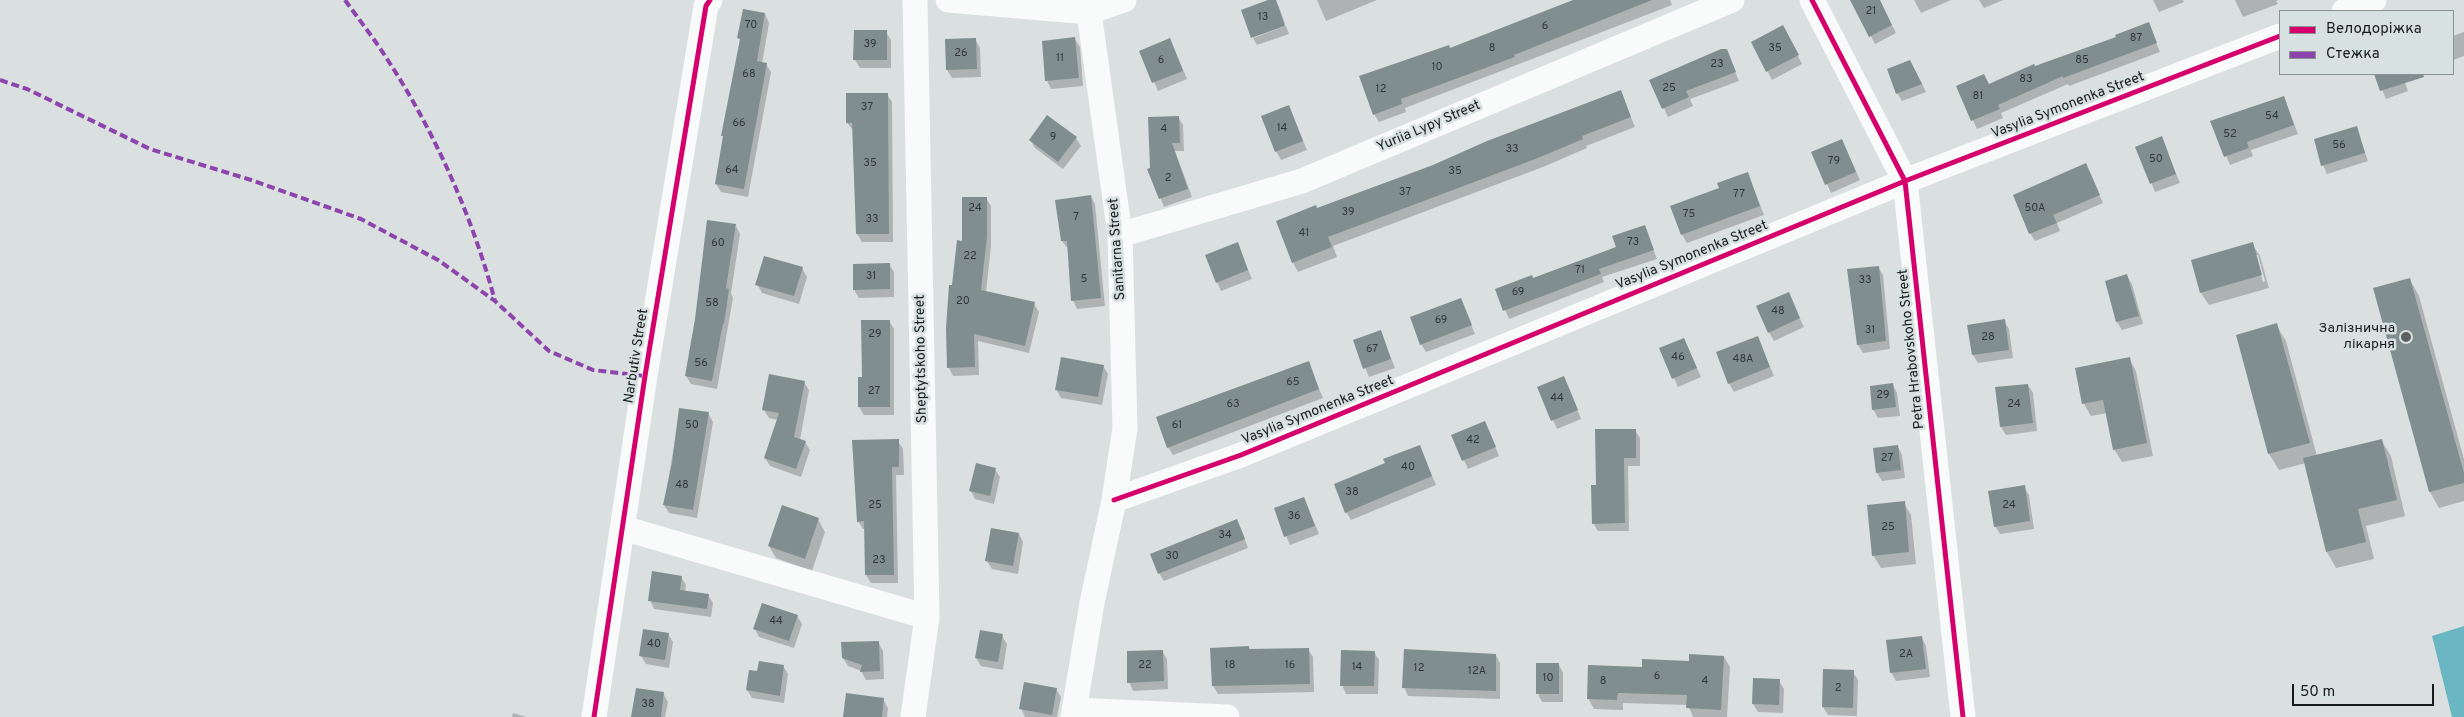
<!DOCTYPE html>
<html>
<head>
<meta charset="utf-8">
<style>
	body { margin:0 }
	#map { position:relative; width:2464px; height:717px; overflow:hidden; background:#dadfdf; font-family:Overpass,sans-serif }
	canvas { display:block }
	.legend { position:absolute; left:2279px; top:10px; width:175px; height:65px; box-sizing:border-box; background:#d7e1e2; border:1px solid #8b9293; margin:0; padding:6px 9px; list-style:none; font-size:15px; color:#181b1c }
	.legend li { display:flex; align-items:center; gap:10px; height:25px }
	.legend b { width:25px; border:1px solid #8b9293 }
	.scale { position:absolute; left:2292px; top:684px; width:142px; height:22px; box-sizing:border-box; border:2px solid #181b1c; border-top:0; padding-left:6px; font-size:15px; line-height:18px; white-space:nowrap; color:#181b1c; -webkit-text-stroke:4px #d7e1e2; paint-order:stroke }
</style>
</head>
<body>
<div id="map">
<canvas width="2464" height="717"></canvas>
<ul class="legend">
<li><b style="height:6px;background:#d6006c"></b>Велодоріжка</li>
<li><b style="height:6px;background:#8e44ad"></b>Стежка</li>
</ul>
<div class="scale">50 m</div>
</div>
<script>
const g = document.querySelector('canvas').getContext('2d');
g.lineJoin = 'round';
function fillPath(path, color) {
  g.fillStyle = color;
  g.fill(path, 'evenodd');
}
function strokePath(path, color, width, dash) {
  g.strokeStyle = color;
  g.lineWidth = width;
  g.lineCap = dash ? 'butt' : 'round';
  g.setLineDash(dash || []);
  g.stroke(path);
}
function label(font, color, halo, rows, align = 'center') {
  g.font = font + ' Overpass,sans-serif';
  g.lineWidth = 5;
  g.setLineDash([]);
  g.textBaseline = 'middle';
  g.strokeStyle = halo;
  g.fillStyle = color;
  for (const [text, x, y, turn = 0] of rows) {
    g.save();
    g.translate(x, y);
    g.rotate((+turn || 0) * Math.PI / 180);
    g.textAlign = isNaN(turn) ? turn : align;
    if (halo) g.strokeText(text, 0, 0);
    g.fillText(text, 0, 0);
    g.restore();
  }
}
fillPath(new Path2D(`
	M2464,626V717H2452L2432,636Z`), '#6bb6c3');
fillPath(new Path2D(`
	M1272,0H1275L1279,7L1285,24L1252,36Z
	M1317,0H1377L1326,21Z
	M1577,0H1670L1672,5L1405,108L1406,112L1379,122L1374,114L1450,49Z
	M1852,0H1879L1896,33L1875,44Z
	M1914,0H1951L1921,13Z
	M1979,0H2003L1984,8Z
	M2153,0H2183L2184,2L2159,12Z
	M2235,0H2279L2276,1L2278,4L2243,17Z
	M765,14L769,23L762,63L766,64L771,72L748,197L721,192L716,184L724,138L723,135L741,42L739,38Z
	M2148,24L2160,52L2069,86L2068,84L2001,113L2003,118L1977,129L1957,86L1989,85L2118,38Z
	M1286,26L1289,34L1257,45L1253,38Z
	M886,32L891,40V68H860L855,60Z
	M2464,32V56L2453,60V36Z
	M1787,35L1802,64L1772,80L1752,42Z
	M975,39L980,48L981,77L952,78L947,70Z
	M1075,39L1080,47L1083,86L1051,89L1047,81L1043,42Z
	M1174,48L1187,79L1158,91L1141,51Z
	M1726,50L1739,81L1690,99L1693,106L1668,117L1651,80Z
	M1915,70L1926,92L1902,101L1897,93Z
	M2376,74H2402L2408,91L2386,99Z
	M1620,91L1635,127L1586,146L1587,148L1543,167L1333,246L1337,257L1298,272L1293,263L1277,221L1317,210L1433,166Z
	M847,94H887L892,102L893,242H862L857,234L854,131L847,123Z
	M2284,97L2298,134L2251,150L2253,156L2230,165L2212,122Z
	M1289,107L1307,150L1281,160L1276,151Z
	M1178,117L1183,125L1184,151H1175L1192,197L1164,207L1149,170Z
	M2356,127L2368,161L2327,174L2323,165Z
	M1076,138L1081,146L1063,169L1035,148L1030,140Z
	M2161,138L2180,183L2155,192L2137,147Z
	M1846,149L1860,180L1831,193L1813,153Z
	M2086,165L2103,203L2057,223L2060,231L2035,241L2030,233Z
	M1748,174L1764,215L1687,243L1682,234L1721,189Z
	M1091,196L1095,204L1105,306L1077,309L1073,300L1068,249L1062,241Z
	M986,198L991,206V246L986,292L1034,304L1039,312L1029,353L978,341L979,375L953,376L949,368L953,286L964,242Z
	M736,226L740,234L731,293L733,298L717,389L691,384L686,376Z
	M1644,226L1657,259L1602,277L1604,282L1509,319L1497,289L1533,279L1618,248Z
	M1237,244L1252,279L1221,291L1217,282Z
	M2252,244L2260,256L2269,288L2209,305L2201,293L2192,261ZM2255,255H2258L2265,281L2263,282Z
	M889,264L894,272V297L859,298L854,290Z
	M1878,267L1883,275L1890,349L1863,353L1858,345Z
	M802,268L807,277L799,304L762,293L757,284Z
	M2127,276L2132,284L2143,324L2122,330L2117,322L2106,282Z
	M2410,280L2419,296L2464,459V501L2439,508L2430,492Z
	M1788,294L1804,327L1774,341L1769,332Z
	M1461,300L1475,334L1426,352L1421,344Z
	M889,321L894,329V415H864L859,407V378H863Z
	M2004,321L2009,329L2013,358L1978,363L1973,355L1968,326Z
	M2276,325L2286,341L2317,456L2381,440L2391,456L2405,516L2366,526L2374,559L2336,568L2327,552L2306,463L2279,470L2269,454L2237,336Z
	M1380,331L1395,368L1369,377L1354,340Z
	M1757,337L1774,376L1734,392L1729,383Z
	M1684,339L1701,377L1678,387L1661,349Z
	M2129,358L2136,371L2153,456L2122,462L2114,449L2107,413L2091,416L2084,404L2077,369Z
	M1308,363L1323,398L1173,455L1168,447Z
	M1103,366L1108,374L1102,405L1061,398L1056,389Z
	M804,382L809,390L800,440L805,442L810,450L801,477L770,466L765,458L778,420L769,418L764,410Z
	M1893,385L1897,393L1900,416L1878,418L1873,409Z
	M2028,385L2033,393L2037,431L2006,435L2001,427Z
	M1568,386L1581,419L1557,429L1539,388Z
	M680,410L708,413L713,422L697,518L669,513L664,505Z
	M1635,430L1640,438V466H1628L1629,531H1598L1593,523L1597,486Z
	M1489,431L1499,456L1468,469L1453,436Z
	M898,441L903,449L904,475H896L898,583H871L866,575L865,529H863L858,521Z
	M1419,446L1436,485L1351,520L1346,512L1387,464Z
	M1898,447L1902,455L1905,478L1882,481L1877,473Z
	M995,469L1000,477L994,504L975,499L971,491Z
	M2024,487L2029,495L2034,529L2000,534L1995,526Z
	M1304,498L1319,534L1290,545L1275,509Z
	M1904,503L1911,515L1916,564L1881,568L1873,555Z
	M818,519L825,532L812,571L776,558L769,546Z
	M1241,529L1248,548L1164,581L1159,573Z
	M1019,534L1023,542L1018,574L992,569L987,561Z
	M681,577L686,585L685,592L708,595L713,603L711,617L654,609L650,600Z
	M797,616L802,624L794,648L759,637L755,629Z
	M668,634L673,642L669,668L646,664L641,656Z
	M1002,636L1007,644L1003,670L981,666L976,658Z
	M1922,638L1926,646L1930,677L1896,681L1891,672Z
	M878,642L883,651L884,679L866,680L861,671L848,666L843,658Z
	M1249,647L1250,650L1308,649L1313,657L1314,692L1218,694L1213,686L1211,649Z
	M1162,651L1167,659L1168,689L1133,691L1129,682Z
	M1374,652L1379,660L1378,694H1346L1342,685Z
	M1496,655L1500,663V699L1408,696L1404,687Z
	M1724,657L1730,667L1727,717H1693L1688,705L1623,703V710L1594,709L1588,698L1643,668Z
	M1559,665L1563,673V702H1542L1538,694Z
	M783,666L788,674L784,703L752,698L747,690L758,673Z
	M1853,672L1858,680L1857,716L1828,715L1823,707Z
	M1779,681L1784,689L1783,713L1758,712L1753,704Z
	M1056,689L1061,697L1057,717H1025L1021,708Z
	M663,693L668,702L665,717H633Z
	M883,699L888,708L887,717H844Z
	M513,713L526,717H512Z`), '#0003');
fillPath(new Path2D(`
	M1268,0H1276L1285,26L1251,38L1241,10Z
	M1573,0H1652L1514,55L1515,57L1401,99L1402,104L1373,115L1359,76L1449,45L1450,48Z
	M1850,0H1880L1892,25L1869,37Z
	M743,9L765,13L757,61L767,63L744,189L715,184L723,136H721L740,39L737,38Z
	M2149,22L2157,43L2063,78V76L1998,105L2000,109L1971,121L1956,86L1984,74L1989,84L2034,64L2035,66L2116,37L2115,35Z
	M1783,25L1799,55L1766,72L1751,42Z
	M854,30H887V60H853Z
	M1075,37L1079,78L1045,81L1042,41Z
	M976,38L977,69L946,70L945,39Z
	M1170,38L1183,71L1152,83L1139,51Z
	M1721,49H1727L1736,72L1686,91L1689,97L1662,109L1649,80Z
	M1910,60L1922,84L1896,94L1887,69Z
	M2374,74H2423L2424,77L2380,91Z
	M1621,90L1631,117L1582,136L1583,139L1538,158L1328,237L1332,247L1292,263L1276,221L1316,205L1317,208L1433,165L1487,141Z
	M846,93H888L889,234H856L852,123H846Z
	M2284,96L2294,125L2247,142L2249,148L2224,157L2210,121Z
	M1289,105L1303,141L1275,152L1261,116Z
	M1047,115L1077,137L1058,162L1029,140Z
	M1179,116L1180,143H1172L1188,189L1159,199L1147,169L1150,168L1148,117Z
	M2357,126L2365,153L2321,166L2314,139Z
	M2162,136L2176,174L2150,184L2135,147Z
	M1842,139L1856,172L1825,185L1811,152Z
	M2086,163L2100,195L2053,215L2057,223L2029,234L2013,195Z
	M1748,172L1760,206L1681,235L1670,206L1719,188L1717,183Z
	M1091,195L1101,298L1071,301L1067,241H1061L1055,200Z
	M962,197H987V237L981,290L1035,302L1025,346L974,334L975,367L947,368L946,328L949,285H952L957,240L962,241Z
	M707,220L736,224L726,288L729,289L724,324L723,323L712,381L685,376L695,319Z
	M1645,225L1654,250L1599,269L1601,274L1503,311L1495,289L1532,275L1533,278L1616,247L1612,236Z
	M1238,242L1248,270L1216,283L1205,255Z
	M2253,242L2262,275L2200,293L2191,260Z
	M764,256L803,267L794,296L755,285Z
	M890,263V289L853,290V264Z
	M1879,266L1886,341L1857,345L1847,269Z
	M2127,274L2139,316L2116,322L2105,281Z
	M2410,278L2464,473V483L2429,492L2373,288Z
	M1789,292L1800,318L1768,333L1756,306Z
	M1461,298L1472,325L1420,345L1410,317Z
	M2005,319L2009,350L1972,355L1967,325Z
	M861,320H890V407H858V377H862Z
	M2277,323L2310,443L2268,454L2236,335Z
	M1381,330L1391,359L1363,369L1353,340Z
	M1758,336L1770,367L1728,384L1716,352Z
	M1684,338L1697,368L1672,379L1659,348Z
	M1061,357L1104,365L1098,397L1055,390Z
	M2130,357L2147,443L2113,450L2103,400L2082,404L2075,368Z
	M1309,361L1319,389L1167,448L1156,417Z
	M769,374L805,381L794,437L806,441L796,469L764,458L779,413L762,410Z
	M1564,376L1578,410L1551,421L1537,387Z
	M1893,383L1896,407L1872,410L1870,386Z
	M2028,384L2033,423L2000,427L1995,387Z
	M679,408L709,412L693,510L663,505L672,463Z
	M1485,421L1496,447L1462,461L1451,435Z
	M1595,429H1636V458H1624L1625,523L1592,524L1591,485H1596Z
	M899,439V467H892L894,575H865L864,521L857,522L852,440Z
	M2382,439L2397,500L2358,509L2366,542L2326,552L2303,458Z
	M1420,445L1432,476L1345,513L1334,484L1385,463L1383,459Z
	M1898,445L1901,470L1876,473L1873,448Z
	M976,463L996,468L990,496L969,491Z
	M2025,485L2030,521L1994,527L1988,491Z
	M1304,497L1315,526L1284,537L1274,508Z
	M1905,501L1909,552L1872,556L1867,505Z
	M782,505L819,518L805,559L768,546Z
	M1237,519L1245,539L1158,574L1150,554Z
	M991,528L1019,533L1013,566L985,561Z
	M652,571L682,576L680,590L709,594L707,609L648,601Z
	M762,603L798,615L789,641L753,629Z
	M643,629L669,633L665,660L639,656Z
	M980,630L1003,634L998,662L975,658Z
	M1922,636L1926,669L1890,673L1886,640Z
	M879,641L880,671L860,672L862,665L842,658L841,642Z
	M1249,646V649L1309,648L1310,684L1212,686L1210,648Z
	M1404,649L1496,654V691L1402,688Z
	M1163,650L1164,681L1127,683V651Z
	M1341,650L1375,651L1374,686H1340Z
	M1689,654L1724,656L1721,710L1686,708L1687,695L1618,693L1617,700L1587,699L1588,665L1642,667V659L1689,661Z
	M759,661L784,665L780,696L746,690L749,670L757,671Z
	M1536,663H1559V694H1536Z
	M1823,669L1854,670L1853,708L1822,707Z
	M1753,678L1780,679L1779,705L1752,704Z
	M1024,682L1057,688L1052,715L1019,709Z
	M636,688L664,692L661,717H631Z
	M846,693L884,698L882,717H843Z`), '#818e8f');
strokePath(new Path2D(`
	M948,0L1089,12L1124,0
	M1812,0L1905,181L1963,717
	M2344,11L2374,0
	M1120,235L1302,181L1732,0
	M1114,500L1241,455L1905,181L2280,36
	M623,528L927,617
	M1074,710L1227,717
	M594,717L645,376L706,6L710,0
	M913,717L927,617L915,0
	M1073,717L1092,603L1114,500L1125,428L1120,235L1089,12L1082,0`), '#f9fafa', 25);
strokePath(new Path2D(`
	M345,0C360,21 376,41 389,62C436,134 473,219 495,301
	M0,80L27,89L150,149L251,180L361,219L438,260L495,301L549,351L593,370L645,376`), '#8e44ad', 4, [8, 4]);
strokePath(new Path2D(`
	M1812,0L1905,181L1963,717
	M1114,500L1241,455L1905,181L2280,36
	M594,717L645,376L706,6L710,0`), '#d6006c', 5);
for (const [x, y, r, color] of [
	[2406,337,6,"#5c6060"]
]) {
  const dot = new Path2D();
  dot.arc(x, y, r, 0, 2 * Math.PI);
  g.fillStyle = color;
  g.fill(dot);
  strokePath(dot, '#d7e1e2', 2);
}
label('11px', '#323839', null, [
	["21",1871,12],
	["13",1263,18],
	["70",751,26],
	["6",1545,27],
	["87",2136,39],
	["39",870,45],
	["8",1492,49],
	["35",1775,49],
	["26",961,54],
	["11",1060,59],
	["6",1161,61],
	["85",2082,61],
	["23",1717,65],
	["10",1437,68],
	["68",749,75],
	["83",2026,80],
	["25",1669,89],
	["12",1381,90],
	["81",1978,97],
	["37",867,108],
	["54",2272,117],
	["66",739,124],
	["14",1282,129],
	["4",1164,130],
	["52",2230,135],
	["9",1053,138],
	["56",2339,146],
	["33",1512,150],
	["50",2156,160],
	["79",1834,162],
	["35",870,164],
	["64",732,171],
	["35",1455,172],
	["2",1168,179],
	["37",1405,193],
	["77",1739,195],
	["24",975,209],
	["50А",2035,209],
	["39",1348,213],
	["75",1689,215],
	["7",1076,218],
	["33",872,220],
	["41",1304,234],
	["73",1633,243],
	["60",718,244],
	["22",970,257],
	["71",1580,271],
	["31",871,277],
	["5",1084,280],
	["33",1865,281],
	["69",1518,293],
	["20",963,302],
	["58",712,304],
	["48",1778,312],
	["69",1441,321],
	["31",1870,331],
	["29",875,335],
	["28",1988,338],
	["67",1372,350],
	["46",1678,358],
	["48А",1743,360],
	["56",701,364],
	["65",1293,383],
	["27",874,392],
	["29",1883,396],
	["44",1557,399],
	["63",1233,405],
	["24",2014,405],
	["50",692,426],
	["61",1177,426],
	["42",1473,441],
	["27",1887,459],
	["40",1408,468],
	["48",682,486],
	["38",1352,493],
	["25",875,506],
	["24",2009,506],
	["36",1294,517],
	["25",1888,528],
	["34",1225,536],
	["30",1172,557],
	["23",879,561],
	["44",776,622],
	["40",654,645],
	["2А",1906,655],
	["22",1145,666],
	["18",1230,666],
	["16",1290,666],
	["14",1357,668],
	["12",1419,669],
	["12А",1477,672],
	["6",1657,677],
	["10",1548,679],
	["8",1603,682],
	["4",1705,682],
	["2",1838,689],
	["38",648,705]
]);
label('14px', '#181b1c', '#d7e1e2', [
	["Vasylia Symonenka Street",2068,106,-21],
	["Yuriia Lypy Street",1429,127,-23],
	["Sanitarna Street",1118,249,-94],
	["Vasylia Symonenka Street",1692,256,-22],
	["Petra Hrabovskoho Street",1912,349,-96],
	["Narbutiv Street",637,356,-81],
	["Sheptytskoho Street",922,359,-91],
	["Vasylia Symonenka Street",1318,411,-22]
]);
label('14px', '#181b1c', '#d7e1e2', [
	["Залізнична",2395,329],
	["лікарня",2395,345]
], 'right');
</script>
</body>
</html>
